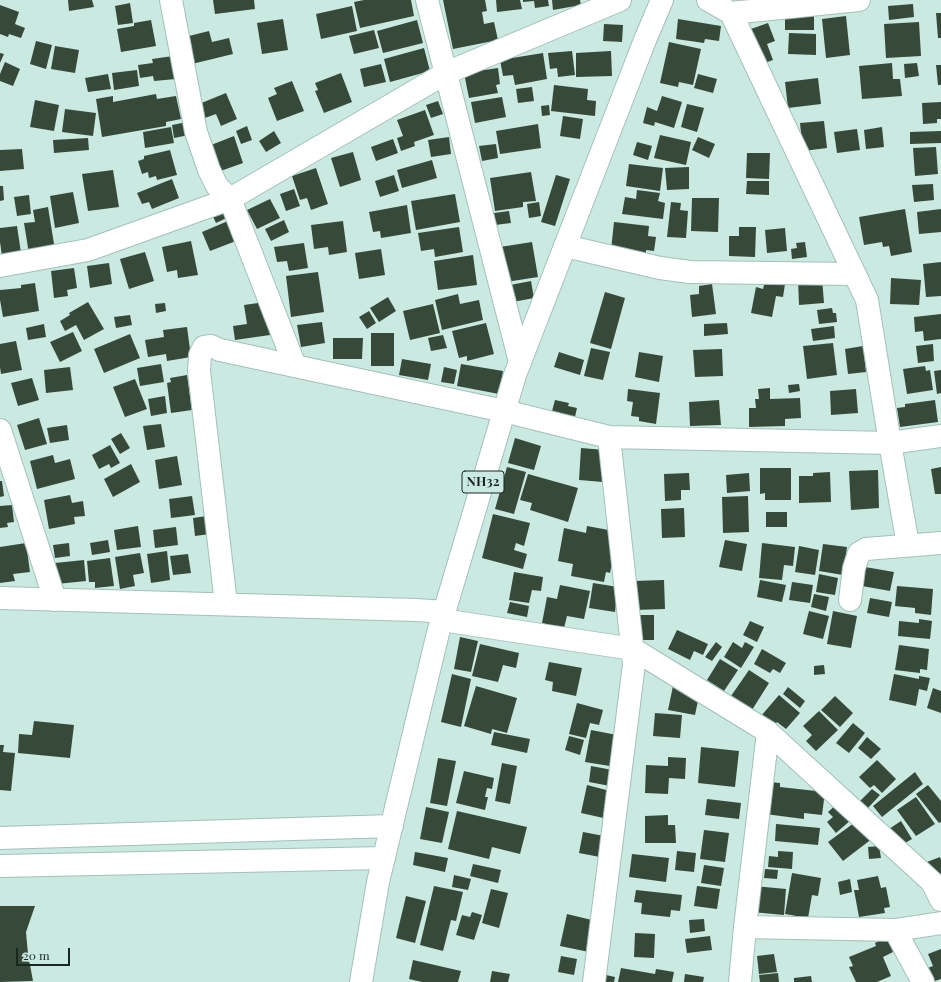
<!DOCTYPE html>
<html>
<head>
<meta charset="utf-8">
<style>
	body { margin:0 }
	#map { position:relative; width:941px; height:982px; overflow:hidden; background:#c9e9e1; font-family:"Playfair Display",serif }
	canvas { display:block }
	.scale { position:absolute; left:16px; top:948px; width:54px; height:18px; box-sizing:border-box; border:2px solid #1a2623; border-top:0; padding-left:5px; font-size:12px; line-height:14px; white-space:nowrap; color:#1a2623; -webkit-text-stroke:3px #c9e9e1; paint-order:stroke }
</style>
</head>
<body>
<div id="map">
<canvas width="941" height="982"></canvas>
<div class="scale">20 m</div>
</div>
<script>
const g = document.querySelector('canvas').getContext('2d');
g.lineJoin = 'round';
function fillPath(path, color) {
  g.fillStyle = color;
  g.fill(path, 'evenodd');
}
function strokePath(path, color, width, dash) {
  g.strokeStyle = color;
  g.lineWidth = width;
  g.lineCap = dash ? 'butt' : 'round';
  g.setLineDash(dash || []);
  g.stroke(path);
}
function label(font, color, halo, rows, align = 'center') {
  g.font = font + ' "Playfair Display",serif';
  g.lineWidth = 4;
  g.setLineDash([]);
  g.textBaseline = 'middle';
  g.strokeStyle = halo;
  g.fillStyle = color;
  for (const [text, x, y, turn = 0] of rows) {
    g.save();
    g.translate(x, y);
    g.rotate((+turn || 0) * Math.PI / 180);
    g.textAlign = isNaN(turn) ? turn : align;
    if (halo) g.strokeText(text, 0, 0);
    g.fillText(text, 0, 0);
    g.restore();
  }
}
fillPath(new Path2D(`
	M68,0H92L94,7L69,11Z
	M213,0H254L255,9L215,14Z
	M364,0H411L414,16L360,28L354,2Z
	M443,0H485L487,11L482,12L484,24L494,22L498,40L453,49Z
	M496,0H520L522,9L497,12Z
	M523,0H548L549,6L535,8L534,1L523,2Z
	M552,0H580L581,5L553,10Z
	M130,3L133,23L118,25L115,6Z
	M913,4L914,17L889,20L888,6Z
	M0,5L19,12L15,24L25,28L21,38L9,34L8,37L0,34Z
	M352,6L357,31L321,39L316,14Z
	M936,13H941V38H938Z
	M785,15H814V30H785Z
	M846,16L850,55L826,58L822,19Z
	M283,19L288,50L262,54L257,23Z
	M678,19L721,26L719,41L705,39L704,43L676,39Z
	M151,20L156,46L121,52L117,29L134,26V23Z
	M417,20L423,43L383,53L377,31Z
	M919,22L921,56L886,58L884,24Z
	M768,23L775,41L767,44L773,60L762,64L748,30Z
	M604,24L623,25L622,42L603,41Z
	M374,30L379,48L354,54L349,36Z
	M209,31L212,42L229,38L233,54L192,64L185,37Z
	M789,33L816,34V55L788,54Z
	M36,41L52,45L46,69L30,64Z
	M669,42L701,49L693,85L679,82L678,87L660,83Z
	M55,46L79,50L75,73L51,69Z
	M424,48L430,71L390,82L384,59Z
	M572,51L575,75L558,77L557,68L550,69L548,53Z
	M611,51L612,76L576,77V53Z
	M0,53L4,54L0,63Z
	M543,53L547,79L515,85L513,75L503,76L500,60Z
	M173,56L176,79L154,81L153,76L140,78L138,65L153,63L152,59Z
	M5,62L20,69L13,86L0,81V74Z
	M892,63L893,79H900L902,96L862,99L859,66Z
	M917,63L919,76L905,78L904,64Z
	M381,64L386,82L364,87L360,69Z
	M936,65H941V85H938Z
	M498,68L500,84L496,85L498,93L469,98L464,73Z
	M137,70L139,86L114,90L112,73Z
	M341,73L352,102L324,113L315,91L318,90L315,83Z
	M108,74L111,89L88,92L85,78Z
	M698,74L717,79L713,93L694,88Z
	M818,78L821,104L788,108L785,82Z
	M292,81L304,111L277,121L268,98L277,94L274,88Z
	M554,85L588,89L587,100L596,101L595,116L551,111Z
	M532,87L534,101L518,103L516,89Z
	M226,93L237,119L221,126L216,114L205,118L199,104Z
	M156,94L157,99L176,96L181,119L166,122V126L102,137L96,99L113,96V102Z
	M662,96L682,102L674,128L655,122L654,126L643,123L647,107L657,111Z
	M502,97L506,117L475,123L471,102Z
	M35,100L59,105L54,131L30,127Z
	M438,101L443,114L431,118L426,105Z
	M941,102V119H937V123L923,124L922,103Z
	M687,104L704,108L697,132L681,127Z
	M549,105L550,115L542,116L541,106Z
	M65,109L96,113L93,136L62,132Z
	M425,110L434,135L414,142L415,146L401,151L397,138L403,136L397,120Z
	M563,116L583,119L580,139L560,136Z
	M824,121L827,148L803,151L800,123Z
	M187,122L189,135L174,138L172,125Z
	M538,124L541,148L500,154L496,131Z
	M247,126L252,140L241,144L236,131Z
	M171,127L174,143L145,148L143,132Z
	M882,127L884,147L866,149L864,130Z
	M857,129L860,150L837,153L834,132Z
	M274,131L281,143L266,152L259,141Z
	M941,131V143L910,144V132Z
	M660,135L691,142L686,165L654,158Z
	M234,136L243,163L215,173L206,147Z
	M449,137L451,154L431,157L428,140Z
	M698,137L715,144L709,158L692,150Z
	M88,138L89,150L54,153L53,140Z
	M393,139L398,153L376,161L371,147Z
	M637,142L652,146L648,160L633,155Z
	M496,144L498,158L482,161L479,146Z
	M936,147L938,174L915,176L913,148Z
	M22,149L24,169L0,171V150Z
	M170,150L177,175L157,180L156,176L149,178L148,172L142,174L138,161L144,159V156Z
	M353,152L361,180L340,187L331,158Z
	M747,153H770L769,179L746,178Z
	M432,160L437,178L402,188L397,170Z
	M629,164L663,168L660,191L626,186Z
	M689,167V189L667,190L665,168Z
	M316,168L328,204L311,210L307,198L300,200L292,176Z
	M113,170L119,207L88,211L82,174Z
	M531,172L536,201L523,202V207L495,211L490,178Z
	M394,175L399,191L380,197L375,181Z
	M556,175L570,179L555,226L541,222Z
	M172,179L179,198L152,209L149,202L142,204L137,193Z
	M747,181H769V195L746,194Z
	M933,184L934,200L914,202L912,185Z
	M0,186H3L4,200L0,201Z
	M294,189L300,206L286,211L280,194Z
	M637,190L660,193L658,201L665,203L663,219L622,214L625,197L636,199Z
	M73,192L79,223L55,228L50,196Z
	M455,194L460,222L416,230L411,201Z
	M29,195L31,214L17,216L14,197Z
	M692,198H719L718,232L691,231Z
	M270,199L280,218L257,229L247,210Z
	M539,202L541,216L529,218L527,204Z
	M671,202L681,203L680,210L688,211L686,238L667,237Z
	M225,203L231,216L216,223L210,210Z
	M407,205L411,233L381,238L380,231L373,232L369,212Z
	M48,207L55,250L29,254L24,223L35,222L33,210Z
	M905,209L912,252L891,256L889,246L883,247L882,242L864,245L859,217Z
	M941,209V232L919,234L917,212Z
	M509,211L511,223L495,225L494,213Z
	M284,220L289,232L271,241L265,229Z
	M228,221L236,241L210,251L202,232Z
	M343,221L347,252L329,255L328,247L314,249L311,225Z
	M614,222L649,226L648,236L656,237L654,251L646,250V254L611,250Z
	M17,226L21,253L2,256L0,242V228Z
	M459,227L463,252L435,257L434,249L421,251L418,233Z
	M739,227H756L755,257L729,256V236H739Z
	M785,228L787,251L767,253L765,230Z
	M191,241L198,275L178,278L177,270L167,272L162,247Z
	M532,242L538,277L506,282L500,247Z
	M805,242L807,257L792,259L791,249L797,248L796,243Z
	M304,243L308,268L289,271L287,261L277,262L274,247Z
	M381,249L385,275L359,279L355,253Z
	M145,252L154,281L129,289L120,259Z
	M473,255L477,285L438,290L434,261Z
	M941,262V296L926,297L923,264Z
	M109,263L112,284L90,288L87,266Z
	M74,268L77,288L67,290L68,296L54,298L51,271Z
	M318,272L324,312L291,317L286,276Z
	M822,278L824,303L799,305L798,279Z
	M891,278L921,280L919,305L890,304Z
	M531,281L534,298L513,302L510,285Z
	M765,281L785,284L783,297L776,296L772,317L751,313L756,287L763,289Z
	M35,283L39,311L3,317L0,300V290L21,288V285Z
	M712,284L716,314L692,317L690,295L699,294V286Z
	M605,292L625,298L611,349L590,343Z
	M458,294L460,304L479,300L483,320L442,330L435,300Z
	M388,297L396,311L379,322L370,308Z
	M88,302L104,329L84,340L76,325L65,331L60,321L70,315L69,313Z
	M265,302L270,335L235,340L233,326L247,324L244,305Z
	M165,303L166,311L156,313L155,304Z
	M433,304L440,333L410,340L403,311Z
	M832,308L833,313H836L837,322L819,324L817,310Z
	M369,311L376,323L367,329L359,317Z
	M941,314V339L924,341L923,331L915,332L914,317Z
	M130,315L132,325L116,328L114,317Z
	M322,322L325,343L301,347L297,325Z
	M486,323L494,354L467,361V356L459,358L452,331Z
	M727,323L728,334L704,336V324Z
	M44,324L46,337L28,340L26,328Z
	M834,326L835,338L813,341L811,329Z
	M187,327L191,357L167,361L166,354L148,357L145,340L164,337L163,330Z
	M73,332L82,351L60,362L50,342Z
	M371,333H394V366H371Z
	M130,334L140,358L104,373L94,349Z
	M443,335L447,348L431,351L428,338Z
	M333,338H363L362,359H333Z
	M16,341L22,370L1,374L0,367V344Z
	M833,343L837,375L807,379L803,346Z
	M933,344L934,361L918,363L916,346Z
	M863,346L866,372L848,374L845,349Z
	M591,348L610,352L603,380L584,376Z
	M722,349L723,376L695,377L693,350Z
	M559,352L584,360L580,375L554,367Z
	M639,352L663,356L659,382L635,377Z
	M402,359L431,364L428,380L399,375Z
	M161,364L164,382L140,386L137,368Z
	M461,364L503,371L499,394L457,386Z
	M925,366L926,371L930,370L933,390L907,394L903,369Z
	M70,367L73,390L46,393L44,370Z
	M444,367L457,370L454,384L441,382Z
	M941,370V393L937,394L934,371Z
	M187,375L192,410L171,413L167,383L171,382L170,378Z
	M32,378L39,400L18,406L11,383Z
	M135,379L147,409L125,417L113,387Z
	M799,384L800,391L789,393L788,385Z
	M770,388V399L800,398L801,418L785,419V426L749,427V408H756L755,399H759L758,389Z
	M628,389L660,393L656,424L639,421V417L631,416L633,402L627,401Z
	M856,389L858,413L831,415L830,391Z
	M165,396L167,413L151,416L148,399Z
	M555,400L569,403L568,406L577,408L574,421L551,415Z
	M719,400L721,425L690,426L689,402Z
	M935,400L938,422L900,427L897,408L905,407V404Z
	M39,418L47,444L25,450L17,425Z
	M161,424L165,447L147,450L143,426Z
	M67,425L69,440L50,443L47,428Z
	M121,433L130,448L120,454L111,439Z
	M515,438L541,446L534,470L508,463Z
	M110,445L120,463L111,468L109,464L99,469L92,455Z
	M581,448L605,450L603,482L579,480Z
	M53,455L55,463L70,459L75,479L37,489L30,461Z
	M177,456L182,485L159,489L155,460Z
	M131,464L140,482L113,497L104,479Z
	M507,467L526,472L514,514L495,509Z
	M941,467V494H935L931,469Z
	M760,468H791V500H765V493L760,494Z
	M878,470L879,508L851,510L849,471Z
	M830,472L831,502L799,503V476H813V473Z
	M689,473L690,490H681V500L665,501L664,474Z
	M749,473L750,491L727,493L726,475Z
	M528,474L578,488L568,522L530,510L532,503L520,500Z
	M0,481H2L4,496L0,497Z
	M70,495L72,503L83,501L85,516L74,517L75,524L49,529L44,500Z
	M192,496L195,515L171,518L169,499Z
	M748,496L749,532L723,533L722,497Z
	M12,505L14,522L7,523L8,527L0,528V506Z
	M684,508L685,537L662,538L661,509Z
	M766,512H787V527H766Z
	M493,514L530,523L524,546L516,543L514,550L527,554L523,569L482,558Z
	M207,516L210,534L195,536L193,518Z
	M138,526L141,547L117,550L114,530Z
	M587,526L614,531L617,538L610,573L606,572L604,582L571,576L573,564L558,561L564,528L586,533Z
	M176,527L178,545L155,548L153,530Z
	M108,540L110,552L92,555L90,543Z
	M725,540L747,544L742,571L719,567Z
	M26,543L30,572L13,574L15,581L0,583V547Z
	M69,543L70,556L55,558L53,545Z
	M762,543L795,547L793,566L784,565L782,580L759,578Z
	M823,544L847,547L843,575L819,571Z
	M799,546L819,550L815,575L795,572Z
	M167,551L170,580L151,583L147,554Z
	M140,553L144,573L133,575L135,586L120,589L115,557Z
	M188,554L191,573L173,575L170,556Z
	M110,558L114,586L95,588V582H89L87,561Z
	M84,560L86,581L57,584L55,563Z
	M865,567L894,572L890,591L862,586Z
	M514,572L543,577L541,591L532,590L529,603L509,600Z
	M819,574L838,578L835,595L816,592Z
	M664,580L665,609L634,610V581Z
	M760,580L786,585L782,602L757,597Z
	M792,582L813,585L810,603L789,600Z
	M593,583L618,587L615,612L589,608Z
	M560,585L590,591L584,619L567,616L564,628L542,623L547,597L557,599Z
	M897,586L933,589L931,615L915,613V608L895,606Z
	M814,594L829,597L826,611L811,607Z
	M870,598L892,602L889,617L867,613Z
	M510,602L529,606L527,617L507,613Z
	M809,611L829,616L823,639L803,634Z
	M833,611L857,616L851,648L827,644Z
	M634,615H654V640H634Z
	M919,619L932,621L930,639L898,636L899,621L919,623Z
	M750,621L764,627L757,642L743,635Z
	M677,630L708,644L703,655L694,651L690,660L668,649Z
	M460,637L478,641L471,672L454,669Z
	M716,642L722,647L712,661L705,657Z
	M733,642L742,648L745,642L754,647L741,668L724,657Z
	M480,644L519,653L516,668L503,665L498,682L472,676Z
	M899,645L929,649L927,670L920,669V673L895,670Z
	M762,649L786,663L780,673L773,669L770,673L754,664Z
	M720,659L738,670L724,691L707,680Z
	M549,662L582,668L576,696L552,691L553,682L545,680Z
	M824,665L825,674L814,675V666Z
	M749,670L769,683L752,710L731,696Z
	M452,674L471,679L461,727L441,722Z
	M894,674L919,679V676L930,678L927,691L919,689L916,706L889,700Z
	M476,686L517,698L507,733L492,729L491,734L464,726Z
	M673,686L691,690L699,696L695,715L668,710Z
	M788,687L805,701L800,708L783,694Z
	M933,688L941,691V713L927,708Z
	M779,695L800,713L786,729L777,722L774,726L761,716Z
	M835,696L853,713L840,727L821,710Z
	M577,703L603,710L599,725L590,723L586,738L569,734Z
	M819,711L838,730L816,751L806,741L812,735L803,726Z
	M655,713L682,715L680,738L653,736Z
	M34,721L74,725L70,758L18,753L19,734L32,735Z
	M853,723L865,733L849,753L836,743Z
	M591,730L622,736L616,767L585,762Z
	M494,732L530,739L527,753L491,745Z
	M569,736L584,740L580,755L565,750Z
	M867,737L881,749L871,759L858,748Z
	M0,745H4L3,752L15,753L11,791L0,790Z
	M701,747L739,751L735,787L698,783Z
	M668,757L686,758L685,779L669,778L668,794L645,793L646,765L668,766Z
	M438,758L456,761L447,806L430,803Z
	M877,760L896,779L882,793L874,785L870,788L859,777Z
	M502,763L517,766L510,804L495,801Z
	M591,766L618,771L615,787L589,782Z
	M464,771L494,778L492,789L487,788L485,797H488L485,810L456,803Z
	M915,772L923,784L882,817L873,806Z
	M769,782L780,783V787L825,792L822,815L804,813V819L765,814Z
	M587,785L614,792L608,819L581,813Z
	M928,785L941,801V822L939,823L916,794Z
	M872,789L880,795L868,808L860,801Z
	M916,797L935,824L916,836L897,810Z
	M707,799L741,803L739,819L705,815Z
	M837,804L851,820L836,833L827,822L833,817L828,812Z
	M426,807L449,812L442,843L420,839Z
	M457,811L527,827L520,854L492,847L489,859L448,849Z
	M668,815V825H675L676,843H645V816Z
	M901,821L912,839L900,846L889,829Z
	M854,823L873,838L843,861L828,842Z
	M776,824L820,828L818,845L775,841Z
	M704,830L729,833L725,862L700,859Z
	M583,832L604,836L600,857L579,853Z
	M879,846L881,858L869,859L868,847Z
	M677,851L696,853L694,872L675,870Z
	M778,851L793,852L792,869L768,867L769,856L778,857Z
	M415,852L448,858L445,872L413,865Z
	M632,854L669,858L666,882L629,877Z
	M940,857L941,860V880L936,882L927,862Z
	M473,864L501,870L498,883L470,876Z
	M704,865L724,868L721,886L701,883Z
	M765,869L778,870L777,879L764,878Z
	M792,873L821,878L818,896L812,895L808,918L785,914Z
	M454,875L471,879L468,890L452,887Z
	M878,876L881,888L886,887L890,907L884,908L885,913L859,917L854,890H859L857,880Z
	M850,879L852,892L840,895L838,882Z
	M434,886L463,892L456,921L451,920L443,951L420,945Z
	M697,886L720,889L717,909L694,906Z
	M754,886L786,889L784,915L752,912Z
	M491,889L508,893L499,928L482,923Z
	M636,890L682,895L680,911L671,910L670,917L641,914L642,903L634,902Z
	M406,896L426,901L415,943L396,938Z
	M0,906H35L26,932L28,954L33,981L0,982Z
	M472,912L482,915L474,940L456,935L462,915L470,917Z
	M567,914L596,921L589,952L560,946Z
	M704,919L705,931L690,933L689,920Z
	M635,933L655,934L654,958L634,957Z
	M710,936L712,950L687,953L685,939Z
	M887,937L893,952L883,957L891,976L877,982H856L849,967L853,966L849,957L876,946L875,943Z
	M941,949V979L932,982L925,969L933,966L928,954Z
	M774,954L777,972L759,974L757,956Z
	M561,956L577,959L574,975L558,972Z
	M413,960L461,971L458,982H422L409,979Z
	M621,968L655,974L656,969L674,972L672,982H618Z
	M492,971L510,974L508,982H490Z
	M778,973L779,982H760L759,975Z
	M685,974L704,977L703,982H684Z
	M606,975L615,977L614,982H604Z
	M811,976L812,982H794V978Z`), '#374a3a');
const minor = new Path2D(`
	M171,0L196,132L209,170L217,186L230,199L295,366
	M427,0L520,362
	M708,0L731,13L867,300L890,443L908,545
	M731,13L859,0
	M565,246L660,268L690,272L855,274
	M0,266L88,250L230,199L446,73L620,0
	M0,430L55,600
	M0,598L416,610L445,612
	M850,600L854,568L859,553L866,549L941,543
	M226,604L199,371L200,355L204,347L211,346L220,350L504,411L609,437L890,443L941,436
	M442,620L633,649L768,732L932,882L941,900
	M0,838L392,826
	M0,866L384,858
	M745,927L895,930L941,923
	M895,930L923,982
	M594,982L634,664L609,437
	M740,982L745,927L768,732`);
const highway = new Path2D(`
	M361,982L378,882L438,633L515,375L645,40L662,0`);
strokePath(minor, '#a2c1ba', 24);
strokePath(highway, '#a2c1ba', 24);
strokePath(minor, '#fff', 22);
strokePath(highway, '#fff', 22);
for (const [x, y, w] of [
	[483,482,42]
]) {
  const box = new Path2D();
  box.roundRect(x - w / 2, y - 11, w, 22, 3);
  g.fillStyle = '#c9e9e1';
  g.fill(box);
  strokePath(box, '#1a2623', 1);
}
label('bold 13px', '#1a2623', null, [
	["NH32",483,482]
]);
</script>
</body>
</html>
